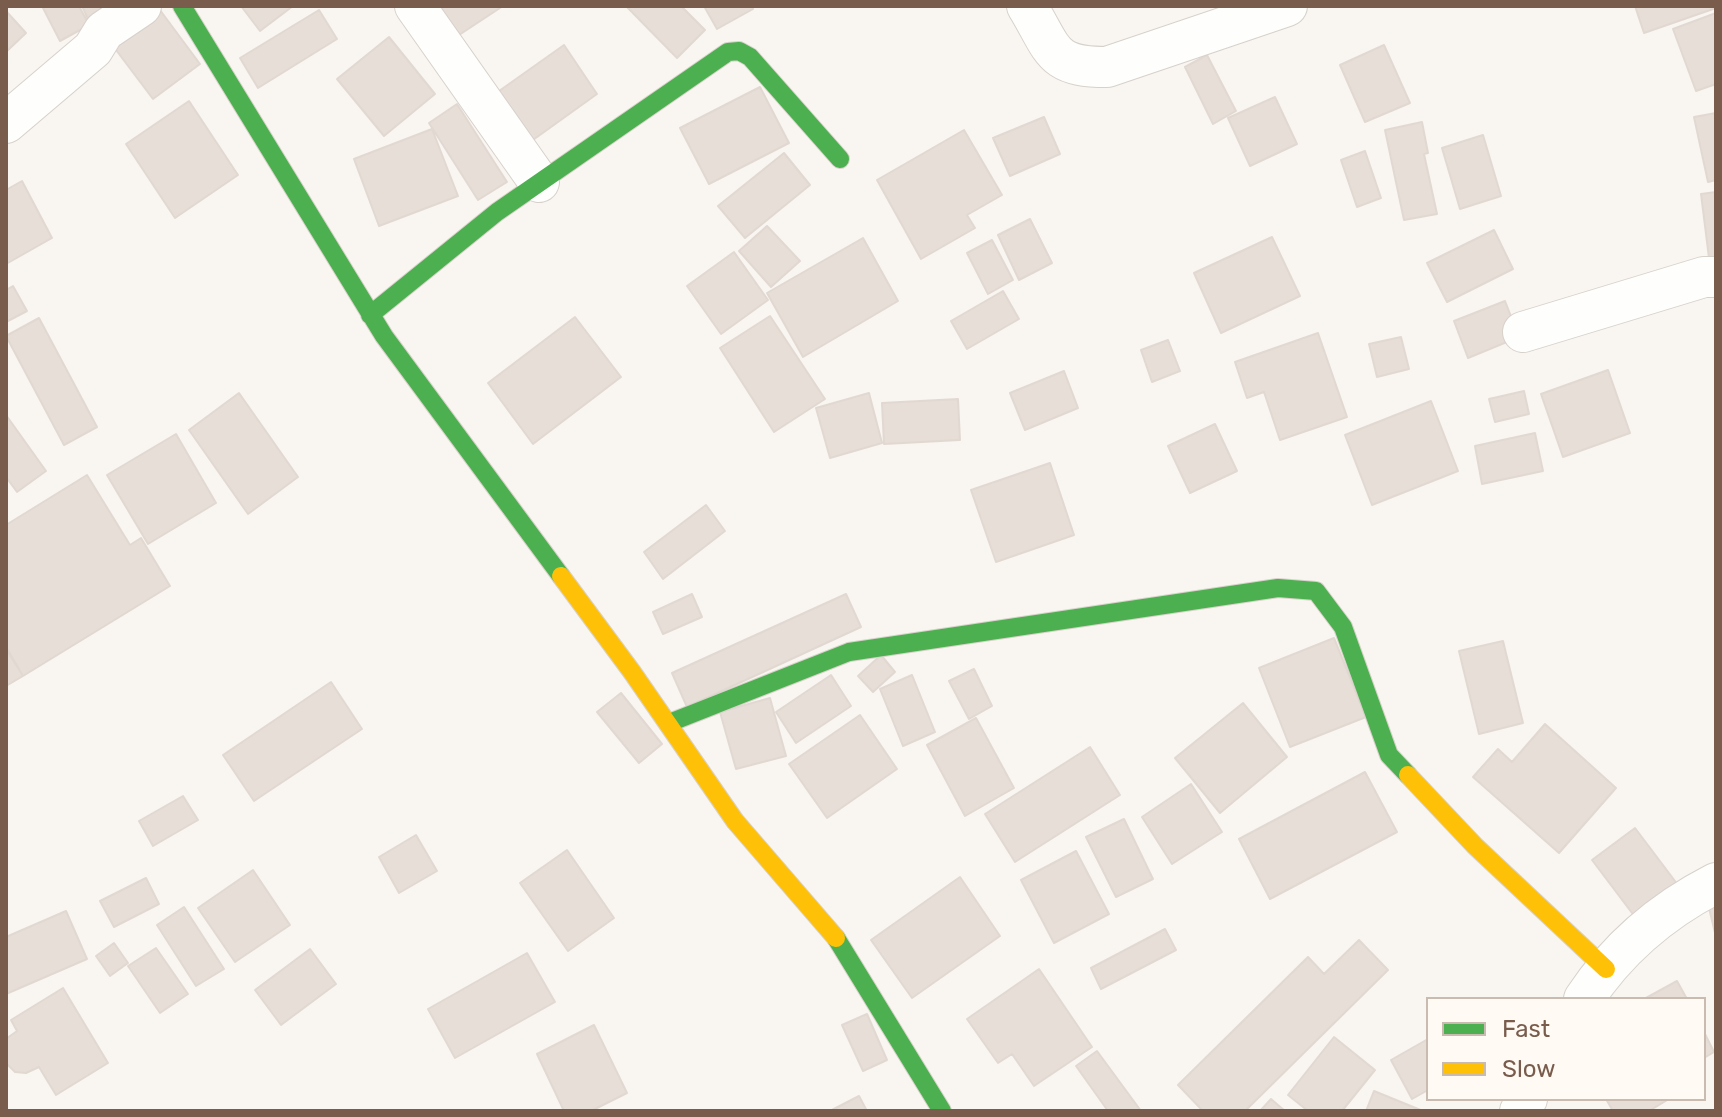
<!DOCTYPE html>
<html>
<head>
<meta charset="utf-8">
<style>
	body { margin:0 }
	#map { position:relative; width:1722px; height:1117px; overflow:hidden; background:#f9f5f0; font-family:Rubik,sans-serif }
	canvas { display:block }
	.frame { position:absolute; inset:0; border:8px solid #7a5c4d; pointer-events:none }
	.legend { position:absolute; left:1426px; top:997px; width:280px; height:104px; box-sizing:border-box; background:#fffaf3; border:2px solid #cabbb1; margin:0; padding:10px 14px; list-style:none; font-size:24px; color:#7a5c4d }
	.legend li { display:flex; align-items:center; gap:16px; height:40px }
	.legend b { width:40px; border:2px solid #cabbb1 }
</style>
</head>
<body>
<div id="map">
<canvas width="1722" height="1117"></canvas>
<div class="frame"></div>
<ul class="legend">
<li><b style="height:10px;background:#4caf50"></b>Fast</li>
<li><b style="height:10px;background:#ffc107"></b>Slow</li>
</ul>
</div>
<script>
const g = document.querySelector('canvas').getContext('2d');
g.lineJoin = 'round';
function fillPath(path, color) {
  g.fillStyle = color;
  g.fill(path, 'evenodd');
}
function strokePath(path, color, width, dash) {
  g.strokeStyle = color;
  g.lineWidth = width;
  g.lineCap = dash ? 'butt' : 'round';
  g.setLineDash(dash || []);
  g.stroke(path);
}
const building = new Path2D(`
	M42,6H79L89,25L60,41Z
	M82,6H119L89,21Z
	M157,6L200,64L153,99L110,42Z
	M241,6H293L260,31Z
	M440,6H503L456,37L436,8Z
	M626,6H681L705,30L677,58Z
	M704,6H752L753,9L717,29Z
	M1635,6H1716V8L1644,33Z
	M319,10L337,39L258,88L240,58Z
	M6,11L26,33L6,52Z
	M1716,13V84L1696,91L1673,29Z
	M389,37L435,94L384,136L337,79Z
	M564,45L597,94L526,145L492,96Z
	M1384,45L1410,103L1365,122L1340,65Z
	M1207,55L1236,111L1213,124L1185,67Z
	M760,87L789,143L709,184L680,128Z
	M1275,97L1297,144L1250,166L1228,118Z
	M189,101L238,175L175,218L126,144Z
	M457,104L507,182L478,200L429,123Z
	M1716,113V180L1708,182L1694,117Z
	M1044,117L1060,154L1010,176L993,138Z
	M1422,122L1428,153L1424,154L1437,214L1404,220L1385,130Z
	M432,129L458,196L379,226L354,159Z
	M964,130L1002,195L967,215L975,228L921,259L877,180Z
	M1483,135L1501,196L1460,209L1442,148Z
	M1365,151L1381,198L1357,207L1341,160Z
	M784,153L810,185L745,238L718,206Z
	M22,181L52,238L6,264V190Z
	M1716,192V257L1709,258L1701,194Z
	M1030,219L1052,263L1019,280L998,235Z
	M767,226L800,261L771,287L739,251Z
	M1494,230L1513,269L1447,302L1427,263Z
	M1272,237L1300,296L1221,333L1194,273Z
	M863,238L898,301L803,357L767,293Z
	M992,240L1013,280L988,294L967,253Z
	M734,252L768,300L721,334L687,286Z
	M13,286L27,311L6,322V290Z
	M1003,291L1019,319L967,349L951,321Z
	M1505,301L1519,337L1468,358L1454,321Z
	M770,316L825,399L774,432L720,348Z
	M575,317L621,377L533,444L488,383Z
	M39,318L97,427L64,445L6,336Z
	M1318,333L1347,417L1280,440L1264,392L1247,398L1235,362Z
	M1401,337L1409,369L1377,377L1369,344Z
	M1168,340L1180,371L1152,382L1141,350Z
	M1608,370L1630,433L1563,457L1541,394Z
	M1064,371L1078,408L1025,430L1010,393Z
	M1524,391L1529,414L1495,422L1489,399Z
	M239,393L298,477L248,514L189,430Z
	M869,393L882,443L830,458L816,408Z
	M958,399L960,440L884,444L882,403Z
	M1431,401L1458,471L1372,505L1345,435Z
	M6,415L46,471L17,492L6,477Z
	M1215,424L1237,471L1190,493L1168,446Z
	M1535,433L1543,471L1482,484L1475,446Z
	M176,434L216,503L148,544L107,475Z
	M1050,463L1074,535L996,562L971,490Z
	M87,475L130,545L141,538L170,586L23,676L6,647V525Z
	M706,505L725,531L663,579L644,552Z
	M692,594L702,617L663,634L653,612Z
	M846,594L861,627L687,707L672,673Z
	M1334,638L1366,717L1290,747L1259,668Z
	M1503,641L1523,723L1479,734L1459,651Z
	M6,649L23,676L6,686Z
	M881,655L895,672L873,692L858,676Z
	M974,669L992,706L969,719L949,681Z
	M831,675L851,706L796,743L776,712Z
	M912,675L935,732L903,746L880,689Z
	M331,682L362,729L254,801L223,755Z
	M621,693L662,744L639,763L597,712Z
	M770,698L786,756L736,769L720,712Z
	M1243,703L1287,757L1220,813L1175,758Z
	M860,715L897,769L827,818L789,764Z
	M976,718L1014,788L965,816L927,745Z
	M1545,724L1616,788L1559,853L1473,777L1498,749L1512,762Z
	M1090,747L1120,795L1015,862L985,814Z
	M1365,772L1397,832L1270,899L1239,839Z
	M1191,784L1222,832L1172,864L1142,817Z
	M183,796L198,820L153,846L139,821Z
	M1124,819L1153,879L1116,897L1086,837Z
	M1635,828L1678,885L1635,917L1592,860Z
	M416,835L437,871L399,893L379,857Z
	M567,850L614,918L568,951L520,883Z
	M1076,851L1109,914L1054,943L1021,880Z
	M253,870L290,925L235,962L198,908Z
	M960,877L1000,936L912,998L871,940Z
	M146,878L159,904L114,927L100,901Z
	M1716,906V937L1709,908Z
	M184,907L224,969L196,986L157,925Z
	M66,911L87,959L6,994V937Z
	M1165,929L1176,950L1101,989L1091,968Z
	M1359,940L1388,970L1245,1111H1203L1178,1085L1308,957L1324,974Z
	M114,943L128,963L110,976L96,956Z
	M156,948L188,994L160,1013L128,966Z
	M310,949L336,984L281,1025L255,990Z
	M527,953L555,1002L455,1058L428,1009Z
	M1039,969L1092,1047L1034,1086L1012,1054L998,1063L967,1019Z
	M1677,981L1687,999H1647L1646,998Z
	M63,988L108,1063L56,1095L39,1067L26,1073L15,1072L6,1063V1039L17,1031L11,1020Z
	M867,1014L887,1060L863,1071L842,1025Z
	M594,1025L627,1093L591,1111H564L537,1054Z
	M1704,1032L1714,1052L1704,1058Z
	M1334,1037L1375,1070L1342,1111H1308L1288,1095Z
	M1428,1039V1090L1412,1099L1391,1060Z
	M1097,1051L1141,1111H1108L1076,1066Z
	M1374,1091L1423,1111H1366Z
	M859,1096L867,1111H830Z
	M1271,1099L1285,1111H1260Z
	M1606,1099H1669L1649,1111H1613Z`);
fillPath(building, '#e6ded7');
strokePath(building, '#e2d8d2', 2);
const street = new Path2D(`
	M415,6L539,182
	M1027,6C1054,50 1050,67 1107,67L1287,6
	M6,123L93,49L104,31L141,6
	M1523,332L1704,277H1716
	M1584,999C1617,949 1663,910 1716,883
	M1520,1111L1527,1099`);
const fast = new Path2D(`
	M182,6L384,336L561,576
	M370,315L497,212L728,52L739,51L750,57L840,159
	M669,723L849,652L1278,588L1316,591L1343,627L1389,755L1408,775
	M836,938L942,1111`);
const slow = new Path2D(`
	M561,576L632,672L735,821L836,938
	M1408,775L1475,846L1606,969`);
strokePath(street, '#d7d1cb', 42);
strokePath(fast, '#d9d2cb', 20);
strokePath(slow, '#d9d2cb', 20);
strokePath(street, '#fefefd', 40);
strokePath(fast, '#4caf50', 18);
strokePath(slow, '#ffc107', 18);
</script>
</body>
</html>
